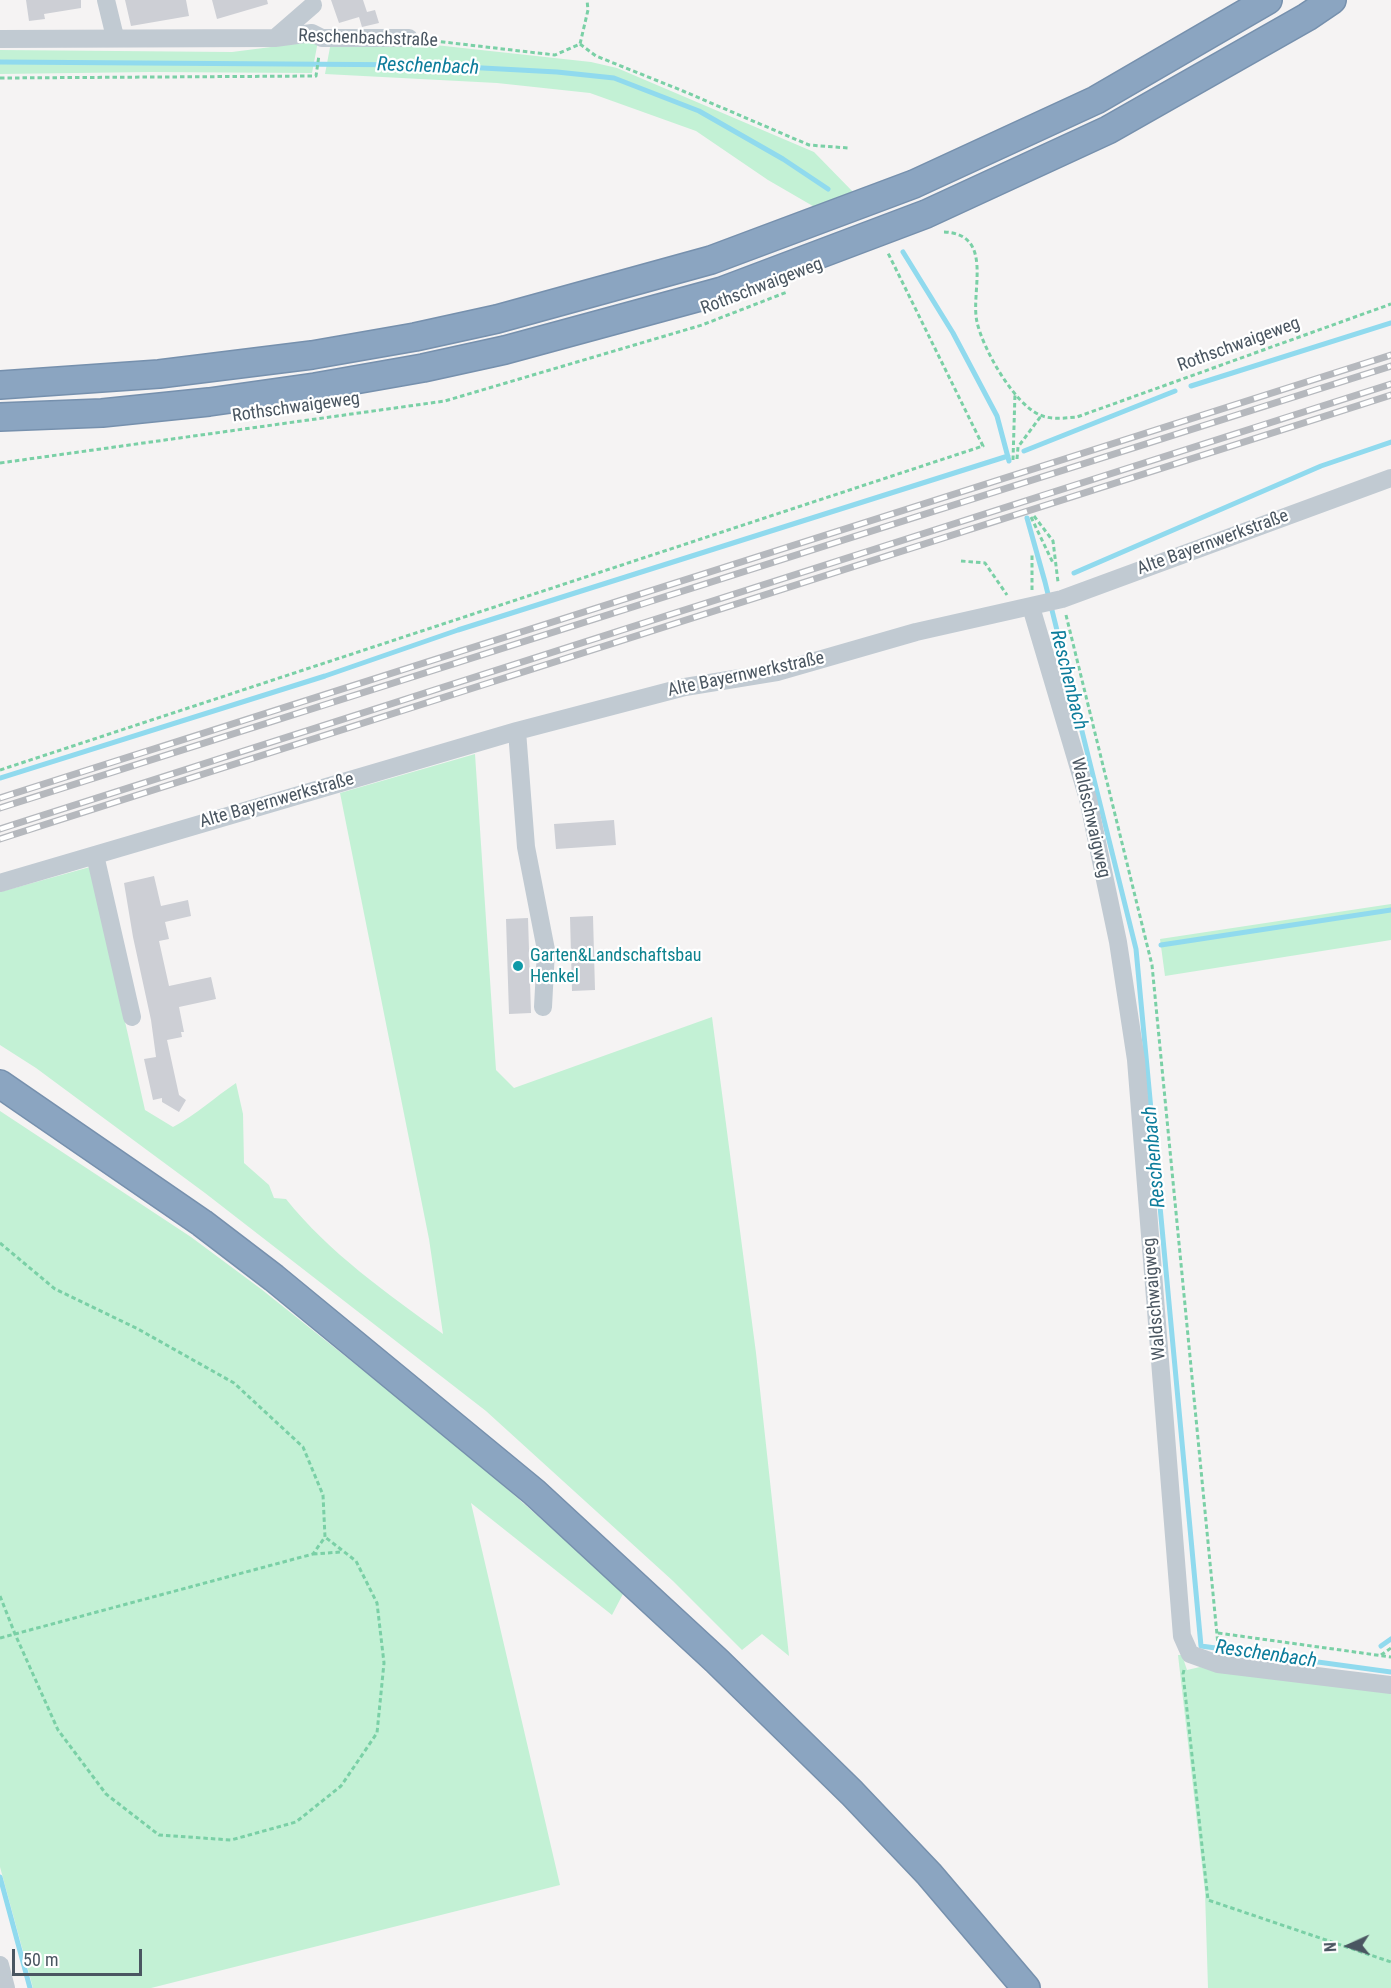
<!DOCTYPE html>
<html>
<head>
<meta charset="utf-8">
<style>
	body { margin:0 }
	#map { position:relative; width:1391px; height:1988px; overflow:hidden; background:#f5f3f3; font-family:"Roboto Condensed",sans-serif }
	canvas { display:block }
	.north { position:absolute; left:1319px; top:1916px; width:60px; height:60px; -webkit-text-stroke:4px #fff; paint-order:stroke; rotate:267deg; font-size:16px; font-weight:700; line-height:24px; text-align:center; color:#4a5661 }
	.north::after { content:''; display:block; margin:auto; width:21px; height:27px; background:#4a5661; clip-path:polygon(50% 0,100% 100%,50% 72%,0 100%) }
	.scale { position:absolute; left:12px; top:1949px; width:130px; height:27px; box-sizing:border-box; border:3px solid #4a5661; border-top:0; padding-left:8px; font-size:18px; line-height:21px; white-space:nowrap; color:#4a5661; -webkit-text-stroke:4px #fff; paint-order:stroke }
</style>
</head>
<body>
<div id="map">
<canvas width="1391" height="1988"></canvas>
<div class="north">N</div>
<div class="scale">50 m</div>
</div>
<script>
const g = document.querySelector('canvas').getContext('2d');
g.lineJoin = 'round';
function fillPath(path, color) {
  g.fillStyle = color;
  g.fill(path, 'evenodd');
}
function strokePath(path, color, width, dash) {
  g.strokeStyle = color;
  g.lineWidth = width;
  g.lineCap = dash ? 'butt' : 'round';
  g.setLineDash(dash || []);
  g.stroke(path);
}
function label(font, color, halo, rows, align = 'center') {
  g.font = font + ' "Roboto Condensed",sans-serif';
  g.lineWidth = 4.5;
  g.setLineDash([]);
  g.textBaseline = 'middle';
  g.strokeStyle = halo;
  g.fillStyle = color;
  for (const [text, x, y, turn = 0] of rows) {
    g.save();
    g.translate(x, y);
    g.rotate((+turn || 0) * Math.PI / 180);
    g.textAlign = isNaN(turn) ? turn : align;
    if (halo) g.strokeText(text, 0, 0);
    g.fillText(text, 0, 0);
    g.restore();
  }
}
fillPath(new Path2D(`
	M318,41L312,73L151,72L0,74V50L232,52Z
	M331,42L426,44L591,62L617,68L814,152L855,194L818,209L768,180L696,131L590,93L497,83L325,74Z
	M475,754L496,1070L514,1088L712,1017L756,1353L789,1656L762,1634L742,1650L673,1581L486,1411L205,1193L36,1068L0,1045V892L90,867L145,1110L173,1127C196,1115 215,1097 236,1083L243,1114L244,1163L269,1185L274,1198L286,1199C329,1253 387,1293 443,1334L429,1239L340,793Z
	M1391,904V940L1165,976L1160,939Z
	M0,1111L191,1237L261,1289L463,1450L624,1592L612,1615L471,1503L560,1885L151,1988H33L0,1867Z
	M1178,1655H1182L1187,1670L1200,1667L1391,1692V1988H1208L1205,1892Z`), '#c3f1d5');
strokePath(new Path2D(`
	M0,62L427,65L557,72L614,78L699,111L783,159L828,189
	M903,252L953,333L997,416L1009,461
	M1191,386L1391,323
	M1024,451L1175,391
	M1027,518L1045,582L1136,949L1201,1646L1391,1672
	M1074,573L1321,466L1391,442
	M0,778L325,676L458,630L1008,456
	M1161,945L1391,910
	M1381,1646L1391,1639
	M0,1877L30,1988`), '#90daee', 5);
fillPath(new Path2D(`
	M26,0H81V8L44,14L45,19L29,21Z
	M125,0H186L189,16L131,26Z
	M212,0H267L268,4L217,19Z
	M331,0H363L367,12L375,10L379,23L362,27L359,17L339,23Z
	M614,820L616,845L556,849L554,824Z
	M154,876L161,906L188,900L191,916L165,922L169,939L159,941L169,986L211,977L216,999L179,1007L184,1032H181L182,1037L167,1040L179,1095L186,1100L179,1112L162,1102V1098L153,1100L144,1059L156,1057L151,1020L133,937L124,883Z
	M593,916L595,990L572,991L570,917Z
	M528,918L531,1013L509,1014L506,919Z`), '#cdcfd5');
const highway = new Path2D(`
	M0,385L159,374L312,355L415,337L497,319L711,260L914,184L1096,100L1268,0
	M0,417L102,413L209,402L315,387L423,368L505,350L722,291L926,214L1108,130L1307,17L1332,0
	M0,1084L202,1223L274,1278L534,1492L717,1661L852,1793L929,1874L1026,1988`);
strokePath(highway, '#7690ad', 30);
strokePath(new Path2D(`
	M426,40L555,55L580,44L588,10L587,0
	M580,44L596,56L683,91L809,145L848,148
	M0,78L316,76L319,55
	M944,232C995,234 970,292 977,322C983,349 1014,404 1040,415C1051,420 1065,418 1077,417L1391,304
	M1017,459L1018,447L1041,416
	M1013,460L1015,393
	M0,463L445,401L702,325L787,292
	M1034,516L1053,541L1058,582
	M1031,517L1053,563
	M961,561L985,563L1007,595
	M1032,590V553
	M1066,615L1152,965L1218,1645
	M0,770L983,446L888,253
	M0,1243L55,1289L138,1329L234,1383L303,1447L323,1495L325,1537L313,1554L0,1638
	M313,1554L341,1552
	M0,1596L15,1634L58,1730L106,1794L159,1835L231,1840L296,1822L341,1786L377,1733L384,1663L377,1603L356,1561L325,1537
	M1218,1633L1391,1657
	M1381,1655L1391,1648
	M1184,1670L1183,1674L1208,1900L1391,1962`), '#7ad0a6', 3, [4.5, 3]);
strokePath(new Path2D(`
	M106,0L115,37
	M275,38L313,5
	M0,39L275,38L312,33L322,38H409
	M1031,607L1088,799L1118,942L1136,1060L1182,1636L1190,1654L1218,1664L1391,1685
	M517,731L526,847L546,950L543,1007
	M95,855L132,1017
	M0,883L517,731L685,687L777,672L916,632L1062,599L1391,478
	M0,1965L6,1988`), '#c1cad2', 18);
strokePath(highway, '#8ba5c1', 27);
const rail = new Path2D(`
	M0,798L1391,355
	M0,808L1391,366
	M0,829L1391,384
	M0,839L1391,395`);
strokePath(rail, '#b5b8bd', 7);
strokePath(rail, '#fff', 4.5, [14]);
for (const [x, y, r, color] of [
	[518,966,6,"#0f9aa8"]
]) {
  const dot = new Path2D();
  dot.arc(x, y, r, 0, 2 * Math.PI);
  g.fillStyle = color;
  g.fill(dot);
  strokePath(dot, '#fff', 2);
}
label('18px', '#4a5661', '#fff', [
	["Reschenbachstraße",368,39,2],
	["Rothschwaigeweg",762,287,-21],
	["Rothschwaigeweg",1239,345,-20],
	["Rothschwaigeweg",296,408,-8],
	["Alte Bayernwerkstraße",1213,543,-20],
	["Alte Bayernwerkstraße",746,675,-12],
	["Alte Bayernwerkstraße",277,801,-16],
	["Waldschwaigweg",1090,818,77],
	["Waldschwaigweg",1155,1299,-95]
]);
label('18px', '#0d838f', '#fff', [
	["Garten&Landschaftsbau",530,956],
	["Henkel",530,977]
], 'left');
label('italic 20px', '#0c7c9b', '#fff', [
	["Reschenbach",428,67,2],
	["Reschenbach",1068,680,76],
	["Reschenbach",1155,1157,-95],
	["Reschenbach",1266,1655,8]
]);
</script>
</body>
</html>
